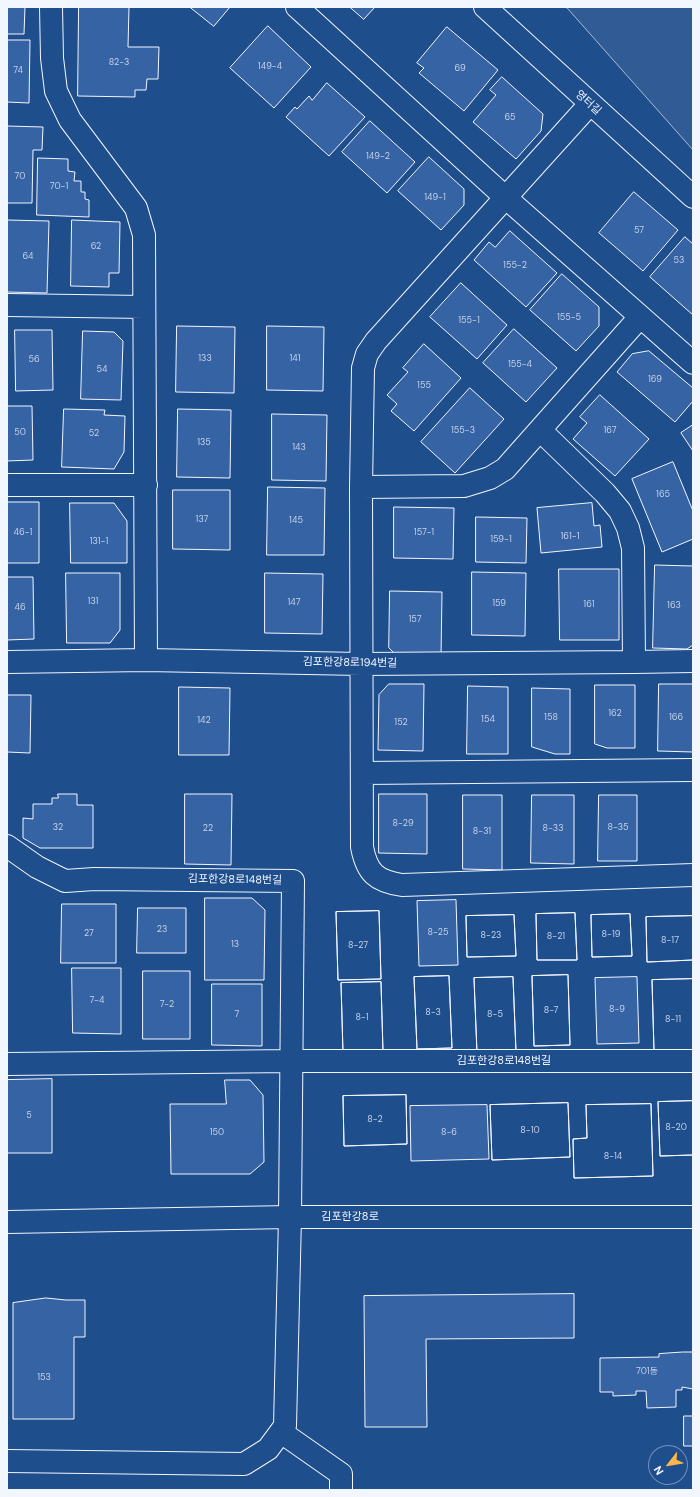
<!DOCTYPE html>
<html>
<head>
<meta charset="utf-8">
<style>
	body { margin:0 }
	#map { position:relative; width:700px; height:1497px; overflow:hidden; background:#1f4e8c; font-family:"DM Sans",sans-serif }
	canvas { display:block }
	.frame { position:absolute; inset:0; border:8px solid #f2f6ff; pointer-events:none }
	.north { position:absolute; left:648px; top:1445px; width:40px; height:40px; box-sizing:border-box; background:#1f4e8c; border:1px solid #7391ba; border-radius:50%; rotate:239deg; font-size:11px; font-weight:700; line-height:16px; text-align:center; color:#f2f6ff }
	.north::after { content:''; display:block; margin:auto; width:14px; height:18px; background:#ffb74d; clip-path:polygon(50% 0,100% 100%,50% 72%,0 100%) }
</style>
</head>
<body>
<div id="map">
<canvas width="700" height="1497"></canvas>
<div class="frame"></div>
<div class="north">N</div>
</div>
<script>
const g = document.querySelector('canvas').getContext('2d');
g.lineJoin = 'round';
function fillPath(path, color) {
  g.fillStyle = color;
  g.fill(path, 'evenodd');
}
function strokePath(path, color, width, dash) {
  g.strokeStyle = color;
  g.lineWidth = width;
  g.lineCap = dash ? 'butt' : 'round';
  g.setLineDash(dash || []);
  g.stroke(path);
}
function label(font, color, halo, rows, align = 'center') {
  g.font = font + ' "DM Sans","Noto Sans KR",sans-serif';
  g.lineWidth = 3;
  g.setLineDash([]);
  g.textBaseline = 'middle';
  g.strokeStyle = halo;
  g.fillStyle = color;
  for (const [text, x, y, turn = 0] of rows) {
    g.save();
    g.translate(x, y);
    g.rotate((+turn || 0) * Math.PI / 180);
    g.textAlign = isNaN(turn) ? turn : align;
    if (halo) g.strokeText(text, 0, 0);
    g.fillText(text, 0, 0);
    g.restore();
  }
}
const built = new Path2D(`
	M566,7H693V150L568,9Z`);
fillPath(built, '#305b95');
strokePath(built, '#a8bbd7', 1);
const building = new Path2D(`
	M7,7H25L24,34H7Z
	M79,7H129L128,47H159L158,79H147L146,90H135V97L78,96Z
	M190,7H230L214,26Z
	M350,7H375L364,19Z
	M268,26L311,67L274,108L230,68Z
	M447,27L498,70L464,111L419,73L424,68L417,63Z
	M7,40H30L29,103L7,102Z
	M502,77L543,114L541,131L516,159L473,122L496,95L490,90Z
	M327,83L365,117L329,156L286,117L295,107L297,109L309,96L312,100Z
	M370,121L415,162L387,193L342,152Z
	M7,126L43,127L42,150H33L32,203H7Z
	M429,157L464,189V205L441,230L398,191Z
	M38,158L68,159V171L75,172L74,181H81V192H85V199L89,200V217L37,215Z
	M634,192L678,230L643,271L599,233Z
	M7,220L49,221L47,293L7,292Z
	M72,220L120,222L119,273H109V287L71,286Z
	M510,231L557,273L526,307L474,260L489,242L495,247Z
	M685,237L693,244V315L650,277Z
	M562,274L599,307V326L576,351L530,310Z
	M461,283L507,325L477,359L430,317Z
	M177,326L235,327L234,393L176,392Z
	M267,326L324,327L323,391L267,390Z
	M514,329L557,368L526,402L483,363Z
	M15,330H52L53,390L16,391Z
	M83,331L114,332L123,341L121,400L81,399Z
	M424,344L461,378L414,431L391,411L397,404L387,395L408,372L403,368Z
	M649,351L693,388V401L675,422L617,372L632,354Z
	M470,388L504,419L455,473L421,442Z
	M600,395L649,439L615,476L573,439L587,423L580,417Z
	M7,406H32L33,460L7,461Z
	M64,409L105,410L104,415L125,416L124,452L114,469L62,467Z
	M178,409L231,410L230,478L177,477Z
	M272,414L327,415L326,481L272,480Z
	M693,425V451L681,433Z
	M673,462L693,511V539L662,552L632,479Z
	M268,487L325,488L324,555H267Z
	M173,490H230V550L173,549Z
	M7,502H39V563H7Z
	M70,503H114L127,521V563H71Z
	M592,503L594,526L600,525L602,547L541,553L537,508Z
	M394,507L454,508L453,559L394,558Z
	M476,517L527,518L526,563L476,562Z
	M655,565L693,566V645L687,649L653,648Z
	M559,569H619V640H560Z
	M472,572L526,573L525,636L472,635Z
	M66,573H120V630L110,643H67Z
	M265,573L323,574L322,634L265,633Z
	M7,577H33L34,639L7,640Z
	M390,591L442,592L441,657L397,656L389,648Z
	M389,684H424L423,751L378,750L379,695Z
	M659,684H693V752L658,751Z
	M595,685H635V748H607L595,744Z
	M468,686L508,687V754H467Z
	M179,687L230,688L229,755H179Z
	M532,688L570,689V754H555L532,747Z
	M7,695H31L30,753L7,752Z
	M58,794H77V805H93V848H40L23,838V818L33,819V804H52V798H58Z
	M185,794H232L231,865L185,864Z
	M379,794H427V854L379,853Z
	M463,795H502V870L463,869Z
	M532,795H574V864L531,863Z
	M599,795H637V861H598Z
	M205,898H252L265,910L264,980H205Z
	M456,900L458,965L419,966L417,901Z
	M62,904H116V963H61Z
	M138,908H186V953H137Z
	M379,911L381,979L338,980L336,912Z
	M379,911L381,979L338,980L336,912Z
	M575,913L577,960H537L536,914Z
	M575,913L577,960H537L536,914Z
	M630,914L632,956L592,957L591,915Z
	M630,914L632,956L592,957L591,915Z
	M514,915L516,956L467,957L466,916Z
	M514,915L516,956L467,957L466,916Z
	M693,916V960L647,962L646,917Z
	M693,916V960L647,962L646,917Z
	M72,968H121V1034L73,1033Z
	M143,971H190V1039H143Z
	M568,975L570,1045L534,1046L532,976Z
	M568,975L570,1045L534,1046L532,976Z
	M449,976L452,1048L417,1049L414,977Z
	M449,976L452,1048L417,1049L414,977Z
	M513,977L516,1052L477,1053L474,978Z
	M513,977L516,1052L477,1053L474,978Z
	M637,977L639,1043L597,1044L595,978Z
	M693,979V1050L654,1051L652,980Z
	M693,979V1050L654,1051L652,980Z
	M381,982L383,1052L343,1053L341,983Z
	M381,982L383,1052L343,1053L341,983Z
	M212,984H262V1046L212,1045Z
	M52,1079V1153H7V1080Z
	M225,1080H250L263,1095L264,1162L250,1174H171L170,1104H226Z
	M406,1095L407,1144L344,1146L343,1096Z
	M406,1095L407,1144L344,1146L343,1096Z
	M693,1101V1155L660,1156L658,1102Z
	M693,1101V1155L660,1156L658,1102Z
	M568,1103L570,1157L492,1160L490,1105Z
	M568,1103L570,1157L492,1160L490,1105Z
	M651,1104L653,1176L574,1178L573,1139L587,1138L586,1105Z
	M651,1104L653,1176L574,1178L573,1139L587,1138L586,1105Z
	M487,1105L489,1159L411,1161L410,1106Z
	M574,1294V1338L426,1339L427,1427H365L364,1296Z
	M46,1298L66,1300H85V1337H74V1419H13V1303Z
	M683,1352H693V1389L682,1387V1390H676V1407L647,1408L646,1391H636V1395L613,1396V1392H600V1358L659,1357V1354Z
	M684,1416H693V1446H684Z`);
fillPath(building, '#3563a3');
strokePath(building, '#f2f6ff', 1);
const minor = new Path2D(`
	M51,7L52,58L56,91L70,120L136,208L144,235L146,660
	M297,7L505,197L693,363
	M485,7L693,197
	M590,104L376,341L367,354L363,368L361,487L362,847C367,873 376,881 402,885L693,875
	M7,305L144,307
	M540,430L605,493L620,511L628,528L633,548L634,662
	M7,485H146
	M361,487L464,486L490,478L505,469L640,317
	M7,662L146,660L361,664L634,662L693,661
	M362,773L693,770
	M7,846L37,867L65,881L94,879L293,881L290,1217L285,1426L268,1449L244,1464L7,1461
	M7,1064L291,1061H693
	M7,1222L290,1217H693
	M281,1432L341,1474V1490`);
strokePath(minor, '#f2f6ff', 24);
strokePath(minor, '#1f4e8c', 22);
label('9px', '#c3d1e8', null, [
	["82-3",119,63],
	["149-4",270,67],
	["69",460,69],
	["74",18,71],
	["65",510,118],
	["149-2",378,157],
	["70",20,177],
	["70-1",59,187],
	["149-1",435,198],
	["57",639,231],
	["62",96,247],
	["64",28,257],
	["53",679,261],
	["155-2",515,266],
	["155-5",569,318],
	["155-1",469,321],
	["133",205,359],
	["141",295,359],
	["56",34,360],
	["155-4",520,365],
	["54",102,370],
	["169",655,380],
	["155",424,386],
	["155-3",463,431],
	["167",610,431],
	["50",20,433],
	["52",94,434],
	["135",204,443],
	["143",299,448],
	["165",663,495],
	["137",202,520],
	["145",296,521],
	["46-1",23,533],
	["157-1",424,533],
	["161-1",570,537],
	["159-1",501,540],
	["131-1",99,542],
	["131",93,602],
	["147",294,603],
	["159",499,604],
	["161",589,605],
	["163",674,606],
	["46",20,608],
	["157",415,620],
	["162",615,714],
	["158",551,718],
	["166",676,718],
	["154",488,720],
	["142",204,721],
	["152",401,723],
	["8-29",403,824],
	["32",58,828],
	["8-35",618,828],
	["22",208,829],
	["8-33",553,829],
	["8-31",482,832],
	["23",162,930],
	["8-25",438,933],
	["27",89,934],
	["8-19",611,935],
	["8-23",491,936],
	["8-21",556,937],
	["8-17",670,941],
	["13",235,945],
	["8-27",358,946],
	["7-4",97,1001],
	["7-2",167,1005],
	["8-9",617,1010],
	["8-7",551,1011],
	["8-3",433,1013],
	["7",237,1015],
	["8-5",495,1015],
	["8-1",362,1018],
	["8-11",673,1020],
	["5",29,1116],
	["8-2",375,1120],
	["8-20",676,1128],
	["8-10",530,1131],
	["150",217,1133],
	["8-6",449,1133],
	["8-14",613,1157],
	["701동",647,1372],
	["153",44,1378]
]);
label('11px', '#f2f6ff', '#1f4e8c', [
	["영터길",588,103,42],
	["김포한강8로194번길",350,663,1],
	["김포한강8로148번길",235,880,1],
	["김포한강8로148번길",504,1061],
	["김포한강8로",350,1217]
]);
</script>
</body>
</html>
